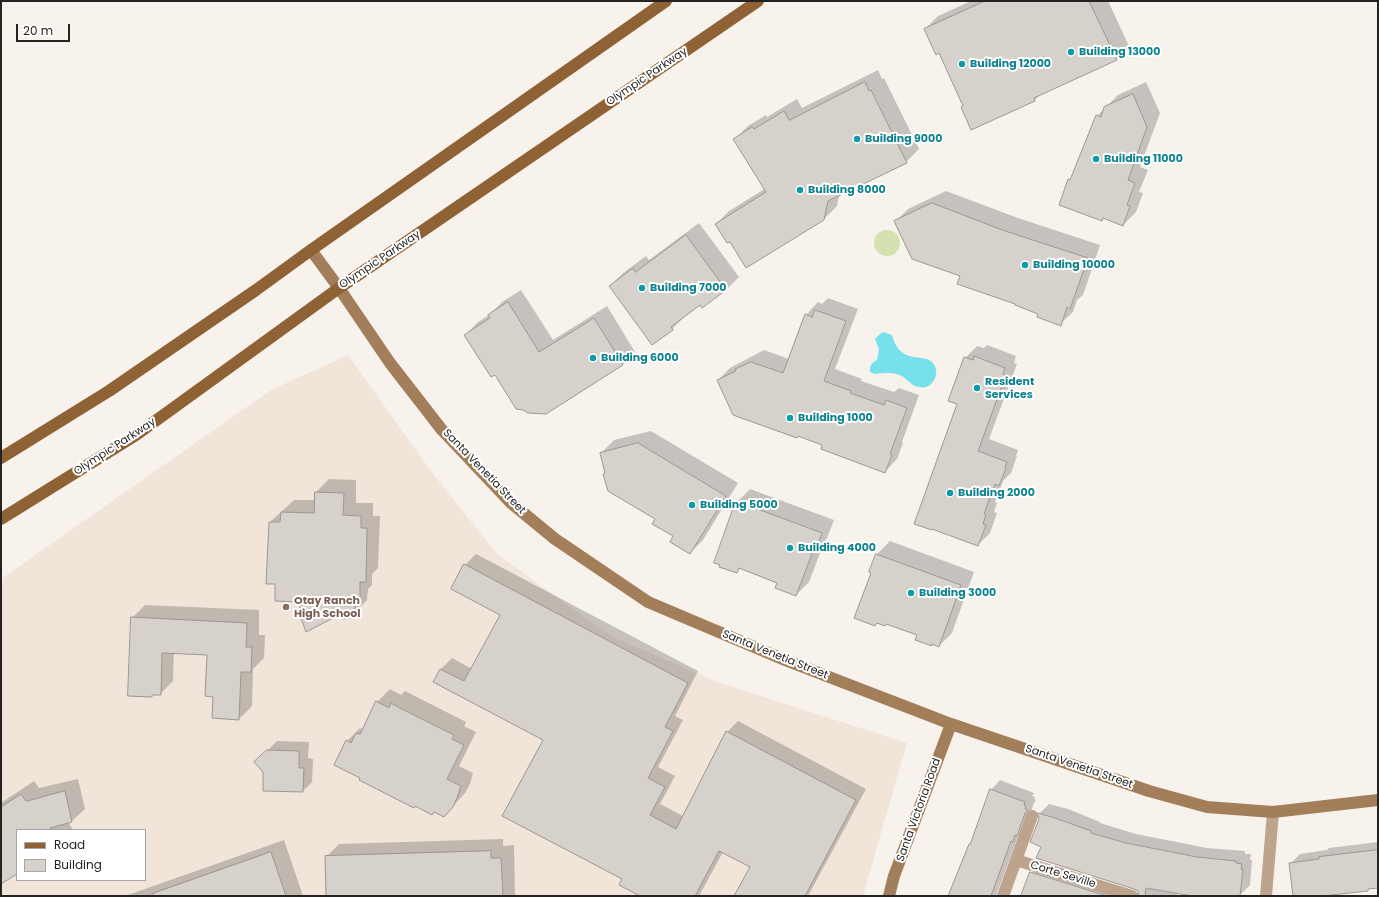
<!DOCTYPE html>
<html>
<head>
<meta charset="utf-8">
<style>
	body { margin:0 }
	#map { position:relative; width:1379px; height:897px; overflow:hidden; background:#f8f2ec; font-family:Poppins,sans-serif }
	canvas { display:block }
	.frame { position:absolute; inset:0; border:2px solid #252321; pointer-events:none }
	.legend { position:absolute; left:16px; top:829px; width:130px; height:52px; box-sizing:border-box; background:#fff; border:1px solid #a8a7a6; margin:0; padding:5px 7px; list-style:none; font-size:12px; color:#252321 }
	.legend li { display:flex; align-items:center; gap:8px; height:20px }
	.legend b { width:20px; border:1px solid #a8a7a6 }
	.scale { position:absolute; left:16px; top:24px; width:54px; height:18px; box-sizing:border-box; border:2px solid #252321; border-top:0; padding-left:5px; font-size:12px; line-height:14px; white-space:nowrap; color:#252321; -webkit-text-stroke:3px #fff; paint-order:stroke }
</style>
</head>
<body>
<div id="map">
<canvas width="1379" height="897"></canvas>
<div class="frame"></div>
<ul class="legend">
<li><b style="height:5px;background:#8e6234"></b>Road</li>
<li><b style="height:11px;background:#d7d1cb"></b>Building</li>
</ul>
<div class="scale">20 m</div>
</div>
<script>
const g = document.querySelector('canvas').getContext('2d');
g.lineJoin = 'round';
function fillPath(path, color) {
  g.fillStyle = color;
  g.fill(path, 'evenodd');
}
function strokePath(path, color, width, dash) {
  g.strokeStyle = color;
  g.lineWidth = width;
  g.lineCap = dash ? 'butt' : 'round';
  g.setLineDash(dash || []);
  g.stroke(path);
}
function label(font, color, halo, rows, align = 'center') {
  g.font = font + ' Poppins,sans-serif';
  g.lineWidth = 4;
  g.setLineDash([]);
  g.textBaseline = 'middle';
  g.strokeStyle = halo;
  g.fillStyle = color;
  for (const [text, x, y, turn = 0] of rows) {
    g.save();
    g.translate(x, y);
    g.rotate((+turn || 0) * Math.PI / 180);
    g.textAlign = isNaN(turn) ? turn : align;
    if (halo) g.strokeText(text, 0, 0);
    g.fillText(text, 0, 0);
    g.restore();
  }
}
fillPath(new Path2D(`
	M348,355L433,474L497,554L611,636L720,683L907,743L863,896H1V579L271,390ZM17,830H145V880H17Z`), '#f1e5da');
fillPath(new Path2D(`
	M874 243a13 13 0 1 1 26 0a13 13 0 1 1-26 0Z`), '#d5e1af');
fillPath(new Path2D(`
	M883,332L892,335C894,342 897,349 903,353C914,361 933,353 936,370C937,375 935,380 931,384C928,387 924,388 920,387C914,387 911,383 907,380C897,371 887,373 875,374L870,372C870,365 871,363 877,360L879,349L875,339L880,334Z`), '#77e1eb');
fillPath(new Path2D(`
	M971,1H1108L1129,46L1116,59L1041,93L1035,100L972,129L964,105L939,52L925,29L938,16Z
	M878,70L882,79L884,78L919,149L906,162L839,195L837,206L824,219L730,240L716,224L729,211L766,188L735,139L748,126L766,115L767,117L797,99L802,108Z
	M1146,82L1160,113L1140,167L1148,170L1139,192L1143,193L1136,212L1123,225L1104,218L1102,220L1069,180L1073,176L1097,116L1118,95Z
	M946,191L1018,218L1100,245L1083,295L1077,300L1073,312L1060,324L1039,313L1016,304L961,275L895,222L908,209Z
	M699,223L739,277L726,290L702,306L701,304L685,316L672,329L652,343L610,286L623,273L646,256L649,260Z
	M521,290L553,340L607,306L635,352L622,365L495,373L465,335L478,322L489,315L502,302Z
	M828,298L858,309L835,369L862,379L861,381L894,392L899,388L919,395L902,442L903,443L897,459L885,472L824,445L718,380L730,368L764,350L789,359L806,315L818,302L822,304Z
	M987,345L1016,356L1014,363L1017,364L989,439L1018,450L1016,456H1017L1011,473L1003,481L995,502L997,503L994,512L997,513L990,533L978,545L958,404L965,358L977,346L984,348Z
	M651,431L738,483L703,540L690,553L675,536L606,472L601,453L614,440Z
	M329,479L356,480V503H373V516H380L378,568L372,574V585L368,589L367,600L351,617L301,601L276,583L270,522L294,500H315L316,492Z
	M750,489L834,520L827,538L825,540L809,582L796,595L779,582L741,568L736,572L722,565L737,502Z
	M890,541L974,572L952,633L939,646L933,643L931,645L918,634L887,623L885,625L878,622L875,625L872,572H871L877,554Z
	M476,554L698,671L675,716L683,720L658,767L675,776L660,804L683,816L727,732L738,721L866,789L808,896H735L751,866L723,852L699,896H643L623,878L544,739L435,682L441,669L452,658L472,669L501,615L465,565Z
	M145,605L259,610V635H265L264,658L253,669L252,706L239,719L214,696L208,654L174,652L173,681L160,694H155L152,696L132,618Z
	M390,689L401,695L405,691L466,722L464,726L476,732L459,766L473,773L470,784L465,793L444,816L435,811L432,814L361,778L347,741L360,728L362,729L366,725L377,702Z
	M277,741L309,742L308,758L313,759L312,782L303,791L264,771L256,762Z
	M78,779L85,809L72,821L68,822L73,830H17V872L1,883V803L34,781L39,788Z
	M1000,780L1034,793L1032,796L1035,797L1034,799L1036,800L1034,803L1026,825L1019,834L996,896H949L969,844L972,841L991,790Z
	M1049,804L1068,809L1100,822V823L1136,834L1207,848L1245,851V854H1251L1250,860H1252L1250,885L1239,896H1197L1177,892V896H1022L1031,873L1041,863L1141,894L1135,888L1042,846L1040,813Z
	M503,839V846L514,845L515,896H327L326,857L339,844Z
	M284,840L303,896H125Z
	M1378,842V887L1314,896H1294L1290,864L1300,854L1327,850L1329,848Z`), '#0003');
const building = new Path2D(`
	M985,1H1089L1117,60L1034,98L1035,101L971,130L961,107L963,106L939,53L936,55L924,29Z
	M865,82L869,91L871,90L907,163L828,201L824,220L746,268L730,242L727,243L715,224L766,192L733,139L752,127L754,129L784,111L789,120Z
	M1133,94L1147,127L1128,180L1135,183L1127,205L1130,206L1123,226L1103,218L1102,221L1059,205L1068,179L1070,180L1096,115L1101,117L1104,107Z
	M932,203L1005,231L1088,258L1070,309L1067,307L1061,326L1037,317L1038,314L1015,305V304L957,284L960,276L912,259L894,221Z
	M686,235L726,290L702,308L700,305L671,327L673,330L652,345L609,286L633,268L635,272Z
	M508,302L539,352L594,318L623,365L546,414L528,413L523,410L516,409L495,375L491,377L464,335L490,318L488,315Z
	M815,310L846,321L824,381L851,391L850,393L884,405L886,400L907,408L890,454L892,455L885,473L821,449L822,445L798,436L797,438L733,415L717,380L736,371L735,369L751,362L783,373L805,314L812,317Z
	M974,356L1005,368L1003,374L1006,375L978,451L1007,462L1005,467L1006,468L999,486L995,484L984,514L986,515L983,524L986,525L978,546L932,529V530L914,524L957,404L948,401L964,357L973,360Z
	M638,443L726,496L690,554L670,542L673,536L652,524L655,519L608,491L603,474L605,473L600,453Z
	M315,492L344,493L343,515L361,516V528H367L366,582H360V598H355V613L351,618L343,619L337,616L306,632L300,615V602L275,601V584H266L269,522H280L281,512L314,513Z
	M736,501L822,533L815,552L813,551L796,596L775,588L777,583L739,568L737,573L719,567L720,565L714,563Z
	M876,554L961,585L939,647L932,644V646L915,640L917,635L886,624L885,626L877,623L875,626L854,618L871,573L869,572Z
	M464,564L688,683L665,727L673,731L648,778L665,787L650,815L676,829L726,731L856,800L805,896H734L750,867L719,851L695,896H640L619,885L622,879L502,816L543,740L433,682L440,669L464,681L500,615L451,589Z
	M131,617L247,623L246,647H252L251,672H241L239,720L212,718L213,697L205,696L207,655L162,653L161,695H152V697L128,696Z
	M376,701L389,708L391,703L400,708L454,735L452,739L464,745L447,779L461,786L457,798L453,807L444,817L434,812L432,815L415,806L414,808L359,780L360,778L334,765L346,740L351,743L356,733L360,734Z
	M267,750L299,751V768H304L303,792L263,791V772L254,762Z
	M990,789L1025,802L1024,805L1026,806L1025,809L1028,810L1025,813L1017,836L1015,835L1013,842L1011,841L991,896H948L969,844H970Z
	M65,791L72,822L50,828L51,830H17V874L1,884V807L21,794L26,801Z
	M1038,813L1058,819L1091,831V833L1126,843L1197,857L1236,861V863L1242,864L1241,869H1243L1240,896H1192L1146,888L1145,896H1139L1138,891L1134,889L1036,858L1041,847L1030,842L1039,819Z
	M1378,850V888L1368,889V891L1322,896H1293L1289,863L1319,859V857Z
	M491,851V858H501L503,896H326L325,856Z
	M271,852L286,896H153L152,894Z
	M1030,872L1107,896H1021Z`);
fillPath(building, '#d7d1cb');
strokePath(building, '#9c9792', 1);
strokePath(new Path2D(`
	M1016,860L1132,896
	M1003,896L1032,816
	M1266,896L1273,812`), '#bea48d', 12);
strokePath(new Path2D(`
	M311,250L339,288L390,363L442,430L510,502L555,539L648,602L785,660L951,724L1149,791L1207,807L1273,812L1378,800
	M889,896L894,876L951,724`), '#a27e5a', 12);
strokePath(new Path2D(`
	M1,458L109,391L256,290L311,250L666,1
	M1,519L136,435L339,288L758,1`), '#8e6234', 12);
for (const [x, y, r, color] of [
	[1071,52,4,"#0f9aa8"],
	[962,64,4,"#0f9aa8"],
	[857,139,4,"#0f9aa8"],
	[1096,159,4,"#0f9aa8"],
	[800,190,4,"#0f9aa8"],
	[1025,265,4,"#0f9aa8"],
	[642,288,4,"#0f9aa8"],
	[593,358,4,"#0f9aa8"],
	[977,388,4,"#0f9aa8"],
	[790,418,4,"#0f9aa8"],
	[950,493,4,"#0f9aa8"],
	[692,505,4,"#0f9aa8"],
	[790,548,4,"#0f9aa8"],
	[911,593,4,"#0f9aa8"],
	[286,607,4,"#8d6e63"]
]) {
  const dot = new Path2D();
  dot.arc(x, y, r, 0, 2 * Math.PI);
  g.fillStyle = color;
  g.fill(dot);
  strokePath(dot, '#fff', 1.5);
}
label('bold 11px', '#0d838f', '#fff', [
	["Building 13000",1079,52],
	["Building 12000",970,64],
	["Building 9000",865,139],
	["Building 11000",1104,159],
	["Building 8000",808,190],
	["Building 10000",1033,265],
	["Building 7000",650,288],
	["Building 6000",601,358],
	["Resident",985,382],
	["Services",985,395],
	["Building 1000",798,418],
	["Building 2000",958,493],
	["Building 5000",700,505],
	["Building 4000",798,548],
	["Building 3000",919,593]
], 'left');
label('11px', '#252321', '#fff', [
	["Olympic Parkway",647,77,-34],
	["Olympic Parkway",380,260,-34],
	["Olympic Parkway",115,447,-33],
	["Santa Venetia Street",484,472,46],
	["Santa Venetia Street",775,655,22],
	["Santa Venetia Street",1079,767,19],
	["Santa Victoria Road",919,810,-70],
	["Corte Seville",1063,875,17]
]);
label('bold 11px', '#785e54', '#fff', [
	["Otay Ranch",294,601],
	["High School",294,614]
], 'left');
</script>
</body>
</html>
